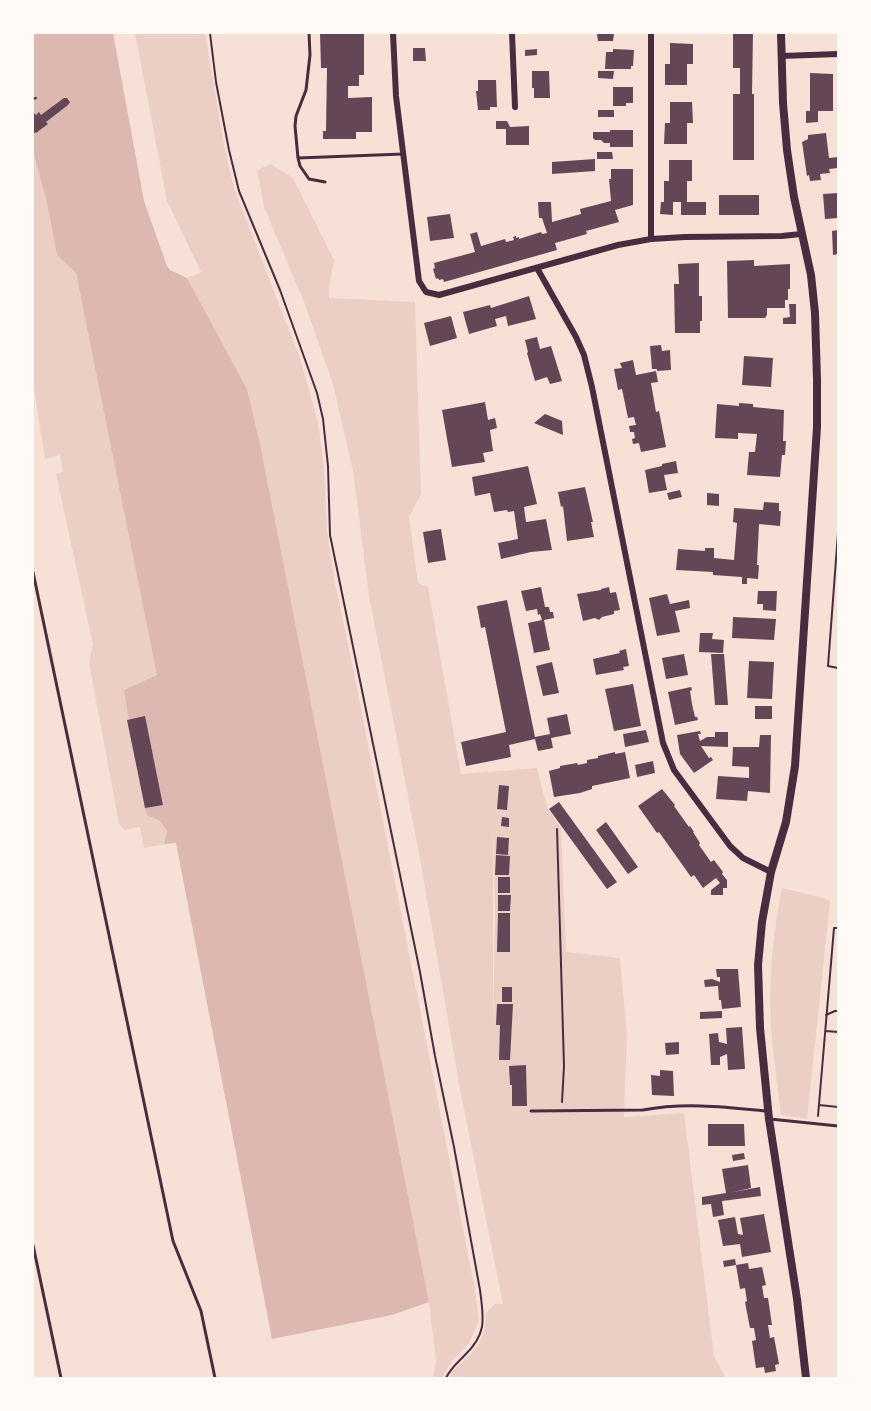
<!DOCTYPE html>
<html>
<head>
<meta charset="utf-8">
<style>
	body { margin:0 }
	#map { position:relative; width:871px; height:1411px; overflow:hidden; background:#f7e1d7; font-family:Cabin,sans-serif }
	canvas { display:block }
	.frame { position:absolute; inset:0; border:34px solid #fffaf5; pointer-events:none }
</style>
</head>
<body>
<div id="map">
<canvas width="871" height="1411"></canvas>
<div class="frame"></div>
</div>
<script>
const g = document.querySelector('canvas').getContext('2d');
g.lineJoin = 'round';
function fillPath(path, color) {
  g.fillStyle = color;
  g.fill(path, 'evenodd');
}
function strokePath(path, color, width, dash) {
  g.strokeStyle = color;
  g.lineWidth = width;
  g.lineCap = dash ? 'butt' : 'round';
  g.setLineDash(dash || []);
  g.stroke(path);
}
fillPath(new Path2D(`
	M135,33H205L225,151L235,191L300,358L318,422L324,467L327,531L335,583L352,663L475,1290L479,1321L469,1343L451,1362L442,1378H433L436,1360L429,1302L259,439L247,389L187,278L201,272L167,201Z
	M33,151L47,203L57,255L76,272L158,676L124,690L147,815L160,821L167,831L164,844L144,848L140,827L124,830L119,824L89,662L93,645L56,474L63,472L60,455L45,459L33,383Z
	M271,164L293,178L334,260L329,288V298L415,302L421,494L409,517L418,583L428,587L461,774L537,768L547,808L561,828L566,952L620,958L627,1035L624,1117L684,1113L714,1356L726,1378H758H449L451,1373C472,1352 486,1345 486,1313L495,1304H503L460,1089L419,853L369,596L353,471L333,384L304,302L264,207L257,170ZM493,825L495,911L493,1029Z
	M782,888L824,898L830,902L807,1119L781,1115C778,1086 773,1056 771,1027C768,980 773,933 782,888Z`), '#ebcfc5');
fillPath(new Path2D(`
	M33,33H113L144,201L167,266L170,270L187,278L247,389L259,439L429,1302L392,1315L272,1339L176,843L164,844L167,831L160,821L147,815L145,808L163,804L145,717L129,720L124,690L157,675L76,273L57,255L47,203L33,151Z`), '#dcb8b0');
fillPath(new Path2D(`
	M320,33H364V75H359V86H348V98L372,97V132H356V139H323V131H326L327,68H321Z
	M733,33H753L752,94H754V160H733V94H740V68H733Z
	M597,34H614L613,41H598Z
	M670,43L693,44V64H687V85H665V64H670Z
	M413,48H425L426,61H413Z
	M537,49V55L525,56V50Z
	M613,49L634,50L633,66H631V69H605L606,52H613Z
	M532,71H549L550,98H534V88H532Z
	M598,71H614L613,79L598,78Z
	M810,73L833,74V111H818V122L806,123V111H810Z
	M478,80H496L497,107H490V110H478L476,91H478Z
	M613,87H633V103H626V106H613Z
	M64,98H67L70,102L68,105L46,122L48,124L36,133V132L33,134V112L36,115L39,112L41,115Z
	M670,102H692L693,123H687V144H664L665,123H670Z
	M598,110H614V117H598Z
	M496,121H507L510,127L529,126V145H506V129H496Z
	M610,130H633V147H610V143H604L601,140H595L593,138V132H610Z
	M826,133L829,158L838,157V168L829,169L830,173L820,174L821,180L810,181L809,175L807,176L802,142L808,139V135Z
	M597,152H612L613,159H597Z
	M595,159V171L552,174V162Z
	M669,160H692V181H687V202H706V215H681V202H673V215L660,214L661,202H664V181H669Z
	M611,169H633V205L615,210L619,222L586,231L587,234L555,243L557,250L444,282L443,279L439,280L438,278L436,279L433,269L435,268L434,263L475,252L470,234L477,232L481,246L505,239L506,242L514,240L513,237L516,236V238L519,237V239L541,232L542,234L547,233L542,218H539L538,202H551L552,222L581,214L580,209L611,201L609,179H611Z
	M838,193V218L825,219L823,194Z
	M719,195H759V215H719Z
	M450,214L454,238L430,241L427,217Z
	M838,230V254L833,255L832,231Z
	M754,260V266L790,264V289H788V300H785V308H767V315L765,318H728L727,261Z
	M699,263V296H702V321H700V333H675L674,284H679L678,264Z
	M529,296L536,319L508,326L506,316L495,319L497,326L469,334L463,312L490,305L491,308Z
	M789,304H796V324H783V318L790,317Z
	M451,316L457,338L430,346L424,323Z
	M537,337L540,349L551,346L562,381L550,384L547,377L535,381L527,353L528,352L525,340Z
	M661,345L662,351L670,350L671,370L657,371V369H652L650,346Z
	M744,356L773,358L771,387L742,385Z
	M633,360L636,375L656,371L658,382L651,383L656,412L659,411L666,447L641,452L639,443L633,444L632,439L635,438L634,432H630L629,426L636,425L634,417L628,418L622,389L618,390L614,369L622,368L620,363Z
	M485,402L488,420L495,418L497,428L490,430L493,451L483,453L485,462L452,467L442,410Z
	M739,403L753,404V407L784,410L783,441H786L785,455H782L780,477L747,475L749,452H755L757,434L738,433V439L715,438L717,404L739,406Z
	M545,414L562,421L563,435L534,423Z
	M676,461L678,473L664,475L667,490L649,493L645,470L662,466V464Z
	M528,466L537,504L524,507L526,522L546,519L552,550L531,552L501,559L498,543L518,539L514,511L508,512L507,510L494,512L490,493L475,496L472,477Z
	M585,487L593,522H591L594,537L567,541L563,506L561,507L558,492Z
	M680,490L682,497L669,500L667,493Z
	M707,493L719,494V506L707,505Z
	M764,502L779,503V511H781L780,526L759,524L757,565H759L758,579L747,578V584H742V577L713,575V572L676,570L678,549L705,551V548H714V558L734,560L737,523L733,522L734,508L763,510Z
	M441,529L446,560L428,563L423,532Z
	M541,587L545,607H549L550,612H553L554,618L544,620L550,650L534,653L528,623L542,620L540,614L538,615L537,609L526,611L521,591Z
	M609,587L610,593L616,592L620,610L614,611V614L602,617L599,620L595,618L583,621L577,594L601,590V589Z
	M758,591H777L776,611L763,610V604H757Z
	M667,594L670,604L689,600L690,608L675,611L680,632L657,636L649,598Z
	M507,600L535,737L550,734L547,718L567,714L571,734L551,738L553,748L538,751L535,739L509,745L511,757L466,766L461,742L506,732L485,627L481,628L477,606Z
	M733,617L776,619L774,640L732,638Z
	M700,633H713L712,639L724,640L723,653L699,652Z
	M626,649L629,666L623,667L624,670L596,675L593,659L620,653L619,651Z
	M684,654L688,675L666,679L662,658Z
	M711,654H724L728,705H715Z
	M749,661L774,662L772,699L747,698Z
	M552,662L559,693L543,696L536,666Z
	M633,684L641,726L614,731L605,689Z
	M691,687L692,690L690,691L692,704L695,717H697L698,720L675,725L668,692Z
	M755,706H772V719H755Z
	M145,716L163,805L145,808L127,720Z
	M646,730L649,742L625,747L623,734Z
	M700,731L701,734H698L700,741L707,737H715V732H728V747L701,746L709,758L711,757L713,760L694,773L680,754L677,735Z
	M760,735H771L770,793L748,791L747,801L716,799L718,776L749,778V767L732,766L733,747H759Z
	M615,752V754L625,752L630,778L592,786V789L580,793L554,797L549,771L560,768V766L577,763L578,765L587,763V760L598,758V756Z
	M653,761L655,773L637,777L635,765Z
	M499,785L509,786L507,810L497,809Z
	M662,789L675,805L674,806L689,827L690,826L694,832H693L700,843L699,845L711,862L714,860L723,872L722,874L727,880V888H723V895H711V890L720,883L716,878L703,888L694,875L691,877L659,832L657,833L638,806Z
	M559,802L617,882L607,889L549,809Z
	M502,817L509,818V827L501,826Z
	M606,822L638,867L628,874L596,830Z
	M497,837L509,838L508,855L496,854Z
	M496,855L510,856L509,875H495Z
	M498,877H510V893H498Z
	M498,895H511L510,911H498Z
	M498,913H510V952H497Z
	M716,969H738L741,1007L722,1009L721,1000H719L718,986L705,987L704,980L712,979L720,982V977H717Z
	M502,987H512V1002H502Z
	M497,1004H513L510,1060H499L500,1025H496Z
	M722,1011V1018L700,1019V1012Z
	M742,1027L745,1069L728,1070L727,1054L720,1057V1065H711L709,1034L718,1033L719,1042L727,1044L726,1028Z
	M679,1042V1054L666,1055L665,1043Z
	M526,1065L527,1106H512V1085H510L509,1066Z
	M660,1070L673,1071L674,1096L652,1095L651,1075L660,1076Z
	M708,1124H744L745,1146H708Z
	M744,1153L745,1159L733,1161L732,1155Z
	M748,1165L751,1188L733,1192L760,1187L761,1196L722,1201L724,1215L713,1217L711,1204L702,1205V1197L726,1193L722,1169Z
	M764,1214L771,1252L742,1257L740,1244L723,1246L718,1220L735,1217L738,1234L743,1235L740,1218Z
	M735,1259L736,1265L724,1267L723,1261Z
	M748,1263L749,1269L762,1267L766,1285L762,1286L764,1298H768L772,1325H768L770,1338L774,1337L779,1364L775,1365L776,1371L765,1373L764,1367L756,1368L752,1341L756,1340L754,1328H750L745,1302L747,1301L745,1288L740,1289L736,1265Z`), '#644757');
strokePath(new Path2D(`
	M210,33L216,82L229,150L239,191L280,290L317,393L323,419L328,466L330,535L420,972L435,1056L454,1147L480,1290C484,1320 487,1334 464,1356C457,1363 450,1369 446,1378
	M33,99L36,98
	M838,533L828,666L838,668
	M557,829L564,1066L562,1102
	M826,1015L835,1011H838
	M826,1031L838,1032
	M819,1105L838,1107
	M818,1116L834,928H838`), '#4a2c40', 2);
strokePath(new Path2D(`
	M309,33L310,55L306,90L296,116L295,126L298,158L300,166L309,179L325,182
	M298,158L403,154
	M33,572L173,1241L201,1311L215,1378
	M531,1111L643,1110C684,1102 726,1107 766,1111
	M770,1119L838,1126
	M33,1245L61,1378`), '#4a2c40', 3);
strokePath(new Path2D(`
	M393,33L396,96L419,281L426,292L439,295L618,245L651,239L685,237L782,236L801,234
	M512,33L515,107
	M781,56L838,54
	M651,239V33
	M537,268L576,337L584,355L592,387L663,743L674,770L730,846L743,858L771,872`), '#4a2c40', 6);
strokePath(new Path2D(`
	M781,33L783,103L787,150L794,197L811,275L815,313L817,380V427L795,766L786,822L771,872L762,922L758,965L760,1028L769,1119L797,1299L806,1378`), '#4a2c40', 8);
</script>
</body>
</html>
